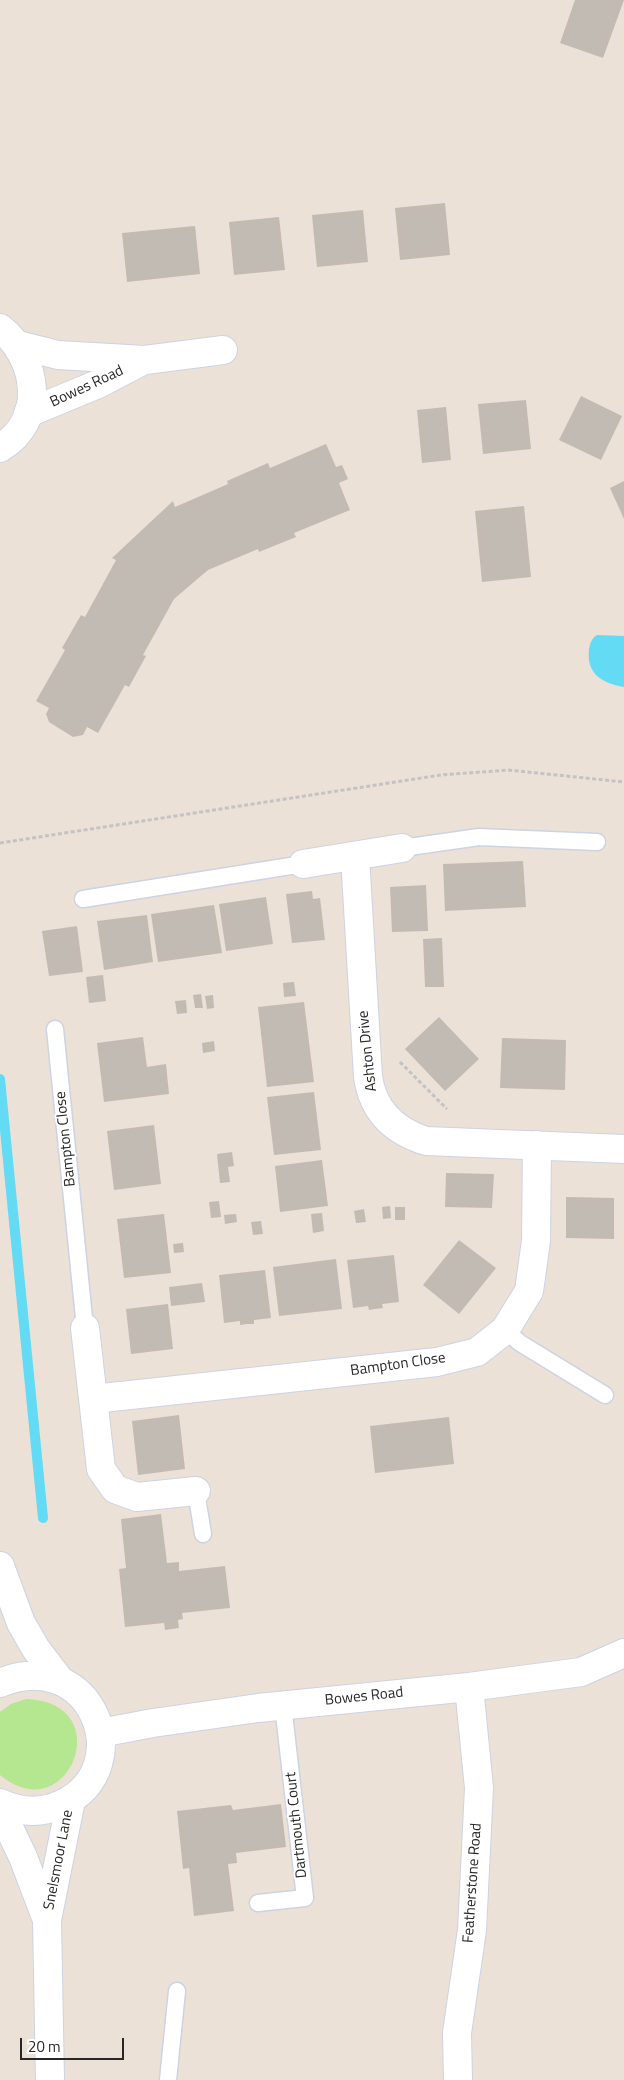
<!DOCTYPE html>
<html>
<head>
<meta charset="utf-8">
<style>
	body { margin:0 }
	#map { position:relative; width:624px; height:2080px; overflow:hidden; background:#ebe1d7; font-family:"Titillium Web",sans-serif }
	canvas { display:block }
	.scale { position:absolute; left:20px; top:2038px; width:104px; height:22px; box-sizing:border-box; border:2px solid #272727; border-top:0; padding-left:6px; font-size:15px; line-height:18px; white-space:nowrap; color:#272727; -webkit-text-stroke:4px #fff; paint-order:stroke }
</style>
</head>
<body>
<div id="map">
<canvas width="624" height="2080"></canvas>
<div class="scale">20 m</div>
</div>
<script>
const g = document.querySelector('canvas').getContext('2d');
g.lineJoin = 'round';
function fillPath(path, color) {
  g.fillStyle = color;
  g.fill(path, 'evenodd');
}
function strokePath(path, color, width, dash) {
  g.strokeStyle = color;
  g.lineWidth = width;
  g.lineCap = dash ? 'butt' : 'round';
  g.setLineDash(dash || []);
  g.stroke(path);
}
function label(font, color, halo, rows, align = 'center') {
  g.font = font + ' "Titillium Web",sans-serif';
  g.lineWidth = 4;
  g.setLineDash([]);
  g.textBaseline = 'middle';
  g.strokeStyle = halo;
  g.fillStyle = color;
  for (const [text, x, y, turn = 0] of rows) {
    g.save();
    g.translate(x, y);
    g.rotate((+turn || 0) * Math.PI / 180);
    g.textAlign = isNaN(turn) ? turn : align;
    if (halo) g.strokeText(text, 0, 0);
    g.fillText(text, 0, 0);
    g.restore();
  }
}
fillPath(new Path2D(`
	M26,1699C120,1702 68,1832 0,1775V1712L11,1704Z`), '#b5e690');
fillPath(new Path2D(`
	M597,635L624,636V687C602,683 586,674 589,649C590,643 592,638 597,635Z`), '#63dbf5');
strokePath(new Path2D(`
	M0,1079L43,1518`), '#63dbf5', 10);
fillPath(new Path2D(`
	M575,0H624L603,58L560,43Z
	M445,203L450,255L400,260L395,208Z
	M363,210L368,262L317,267L312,215Z
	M279,217L285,270L234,275L229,222Z
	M195,226L200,274L127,282L122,233Z
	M581,396L622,416L601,460L559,440Z
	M526,400L531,449L483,454L478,404Z
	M446,407L451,460L422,463L417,410Z
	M326,444L336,467L342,465L348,479L339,483L350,510L294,533L296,537L259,552L258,549L208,570L174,599L143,655L146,656L129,687L125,685L98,733L87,727L83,735L73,737L49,722L46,714L49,708L36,701L65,650L62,648L81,615L85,617L116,560L112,558L173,501L175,507L228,484L227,481L268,463L270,468Z
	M624,481V519L610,488Z
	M524,506L531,577L482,582L475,511Z
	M523,861L526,907L445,911L443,864Z
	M426,885L428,931L392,932L390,887Z
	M312,891L313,899L320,898L325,940L292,943L286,894Z
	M266,897L273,944L226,951L219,904Z
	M214,905L222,953L158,962L151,914Z
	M147,915L153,962L104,970L97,921Z
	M77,926L83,972L49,976L42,931Z
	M442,938L444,987H425L423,939Z
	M103,975L106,1001L89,1003L86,977Z
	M294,982L296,996L284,997L283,983Z
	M201,994L203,1008H195L193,995Z
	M213,995L214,1008L207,1009L205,996Z
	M186,1000L187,1013L177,1014L175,1001Z
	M304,1002L314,1082L267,1087L258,1007Z
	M439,1017L479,1059L445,1091L405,1049Z
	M143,1037L147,1067L166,1064L169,1094L104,1102L97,1043Z
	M502,1038L566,1040L565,1090L500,1088Z
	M214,1041L215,1051L203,1053L202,1043Z
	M314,1092L321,1150L274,1155L267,1097Z
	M154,1125L161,1184L114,1190L107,1131Z
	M232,1152L234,1166L228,1167L230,1182L220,1183L217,1154Z
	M322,1160L328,1206L280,1212L275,1166Z
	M446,1173L494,1174L492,1208L445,1207Z
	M566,1197L614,1198V1239L566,1238Z
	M219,1201L221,1217L211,1218L209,1202Z
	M390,1206L391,1218L383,1219L382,1207Z
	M395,1207H405V1220H395Z
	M364,1209L366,1222L356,1223L354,1211Z
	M322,1213L324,1231L313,1233L311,1214Z
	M164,1214L171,1273L124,1278L117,1219Z
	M236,1214L237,1222L225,1224L224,1215Z
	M261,1221L263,1234L253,1235L251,1222Z
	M459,1240L496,1268L459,1314L423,1285Z
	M183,1243L184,1252L174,1253L173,1244Z
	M394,1255L399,1302L382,1304L383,1308L375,1309L369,1310L368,1306L353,1308L347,1260Z
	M336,1259L342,1309L279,1316L273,1267Z
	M265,1270L271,1318L254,1320V1324H247L240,1325V1321L224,1323L219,1275Z
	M202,1283L205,1302L171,1306L169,1287Z
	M168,1304L173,1349L131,1354L126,1309Z
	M179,1415L185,1469L138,1475L132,1421Z
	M449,1417L454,1464L375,1473L370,1426Z
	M161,1514L167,1563L179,1562V1571L225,1566L230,1608L182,1613L183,1619L178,1620L179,1628L165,1630L164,1623L125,1627L119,1569L126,1568L121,1519Z
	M281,1804L286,1847L236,1853L237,1863L228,1864L234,1911L194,1916L189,1868L183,1869L177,1811L231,1805L233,1810Z`), '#c2bbb4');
const lane = new Path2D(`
	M402,848L479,837L597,842
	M83,899L303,864
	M55,1029L85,1328
	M505,1330L520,1343L605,1395
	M196,1491L203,1534
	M258,1903L305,1898L283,1705
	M168,2080L177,1991`);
const street = new Path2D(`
	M18,345L58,355L145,360L223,350
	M28,413L98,384L144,360
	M355,856L368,1077C373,1111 394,1131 426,1141L624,1149
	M303,864L402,848
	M85,1328L101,1469L115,1489L137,1497L196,1491
	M93,1399L437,1362L477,1352L505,1330L529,1291L536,1241L537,1145
	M100,1733L153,1723L258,1708L469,1687L581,1672L624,1653
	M458,2080L457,2033L472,1930L479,1788L469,1687`);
const secondary = new Path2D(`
	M0,328C38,358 47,420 0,448
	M0,1566L21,1623L36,1649L59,1679
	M0,1683C91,1645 140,1767 62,1804C41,1814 21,1813 0,1803
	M0,1809L23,1857L47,1920
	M50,2080L47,1920L71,1800`);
strokePath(lane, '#cdd3e2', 19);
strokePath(street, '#cdd3e2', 30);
strokePath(secondary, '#cdd3e2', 30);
strokePath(new Path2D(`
	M0,843L441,775L508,770L624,782
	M400,1062L447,1109`), '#c3c3c3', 3, [4, 2.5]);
strokePath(lane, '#fff', 16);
strokePath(street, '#fff', 28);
strokePath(secondary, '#fff', 28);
label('15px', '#272727', '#fff', [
	["Bowes Road",87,387,-25],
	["Ashton Drive",368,1051,-96],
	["Bampton Close",66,1139,-96],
	["Bampton Close",398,1365,-8],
	["Bowes Road",364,1697,-6],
	["Dartmouth Court",297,1825,-96],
	["Snelsmoor Lane",59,1860,-79],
	["Featherstone Road",473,1883,-86]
]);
</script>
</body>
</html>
